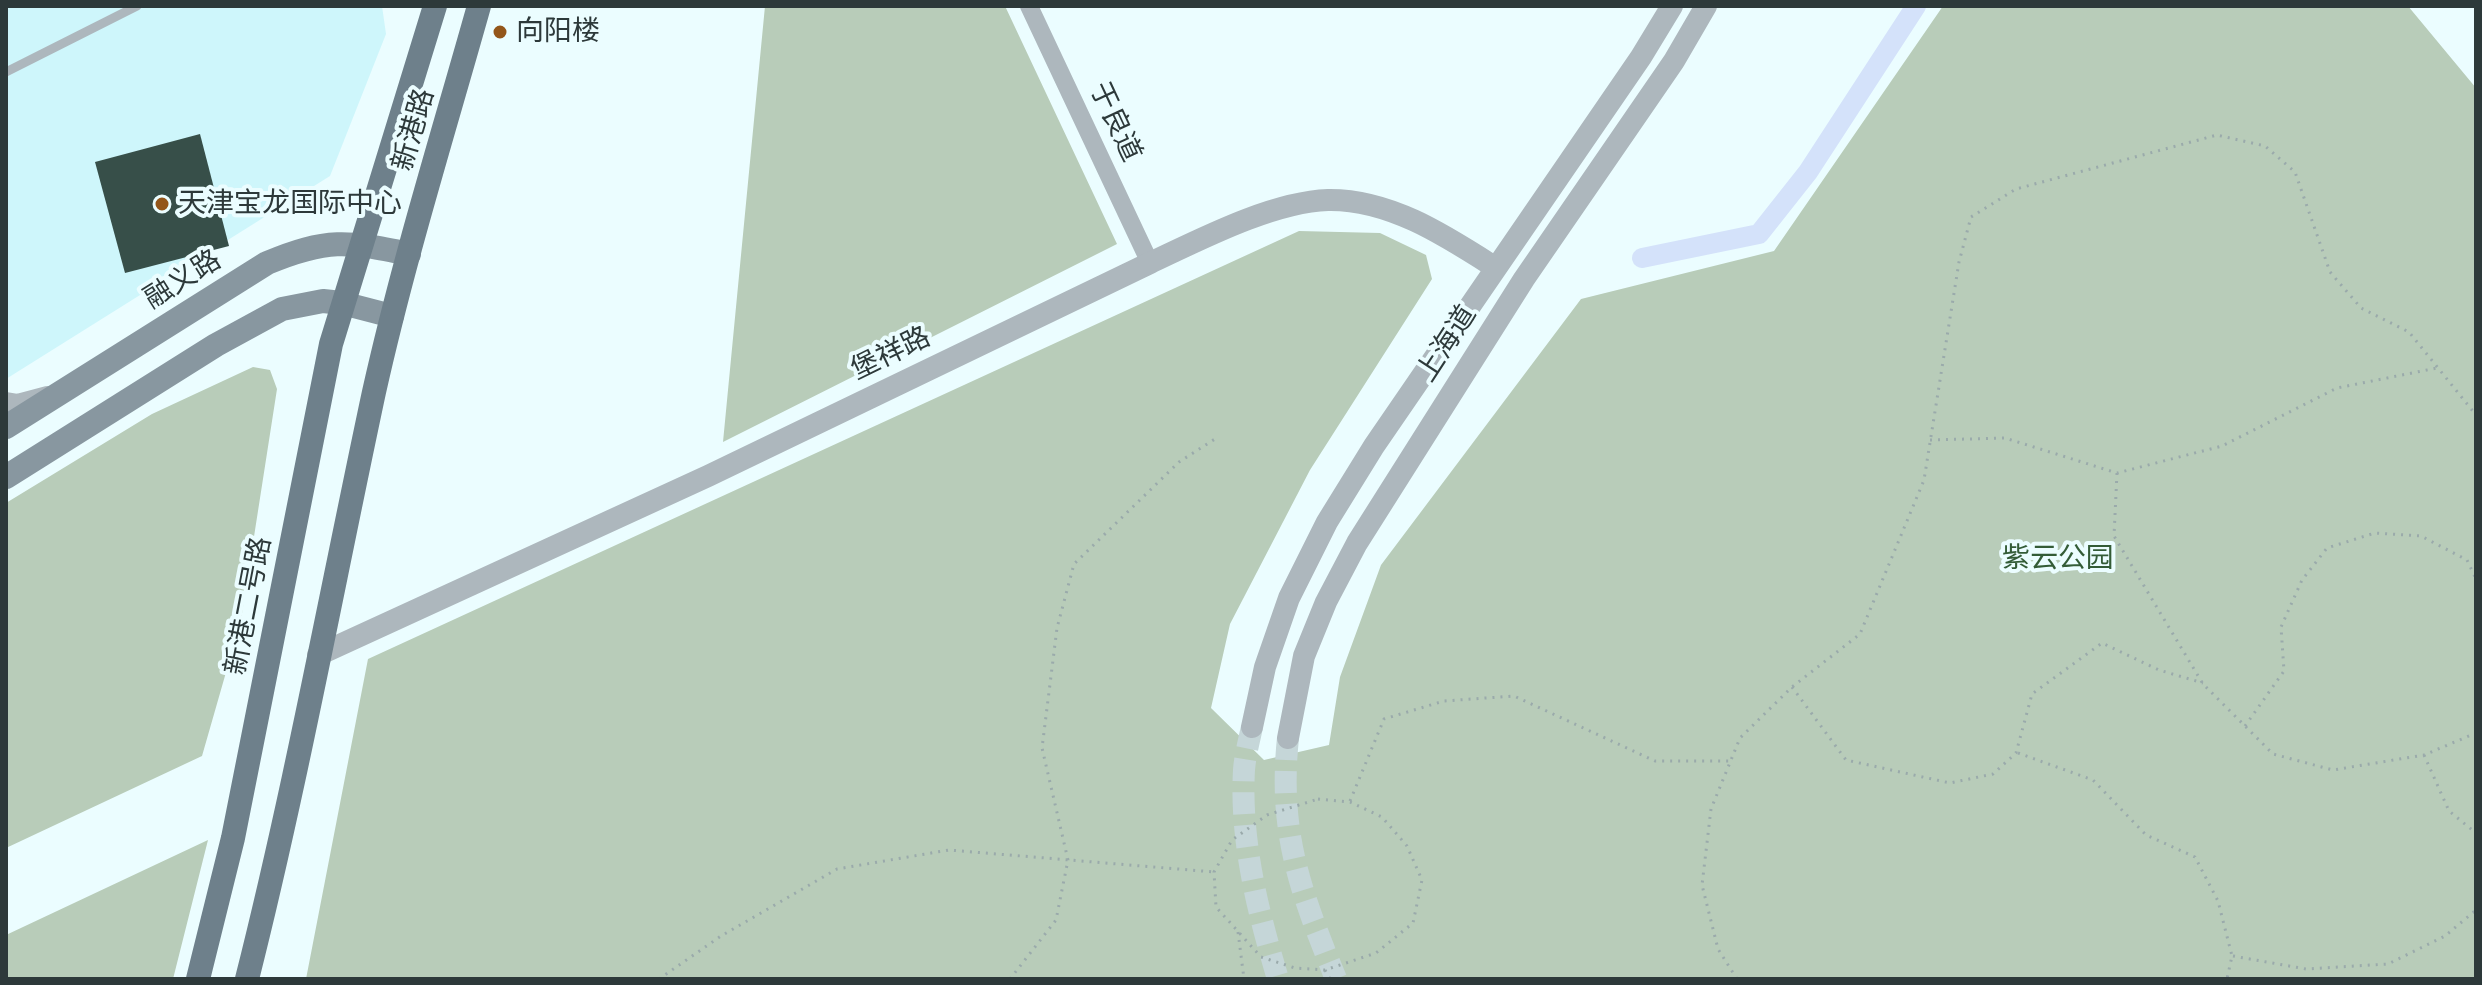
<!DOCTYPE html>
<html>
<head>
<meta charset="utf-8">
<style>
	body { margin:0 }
	#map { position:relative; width:2482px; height:985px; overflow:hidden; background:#ebfdff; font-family:"Open Sans",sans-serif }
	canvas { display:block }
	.frame { position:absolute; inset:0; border:8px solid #2d393a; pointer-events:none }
</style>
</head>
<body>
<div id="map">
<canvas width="2482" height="985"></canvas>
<div class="frame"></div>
</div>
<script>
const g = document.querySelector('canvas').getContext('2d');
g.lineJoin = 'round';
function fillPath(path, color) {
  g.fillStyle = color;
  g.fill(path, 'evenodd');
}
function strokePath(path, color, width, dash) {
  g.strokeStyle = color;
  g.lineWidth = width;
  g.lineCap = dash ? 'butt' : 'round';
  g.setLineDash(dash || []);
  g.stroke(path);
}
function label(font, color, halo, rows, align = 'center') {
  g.font = font + ' "Open Sans","Noto Sans SC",sans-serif';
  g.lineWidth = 8;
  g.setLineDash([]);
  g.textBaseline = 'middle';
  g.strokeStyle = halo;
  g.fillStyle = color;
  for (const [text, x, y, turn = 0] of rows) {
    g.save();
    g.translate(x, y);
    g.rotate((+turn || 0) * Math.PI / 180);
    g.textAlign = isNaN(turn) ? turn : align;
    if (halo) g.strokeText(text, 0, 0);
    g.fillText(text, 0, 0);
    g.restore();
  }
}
fillPath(new Path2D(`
	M6,6H382L386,34L330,176L6,379Z`), '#cef6fb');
fillPath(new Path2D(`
	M765,6H1005L1117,244L723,442Z
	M1943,6H2408L2476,88V979H306L368,659L1299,231L1380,233L1426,255L1432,279L1310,470L1230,624L1211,708L1264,760L1329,745L1340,677L1381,565L1581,299L1774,251Z
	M253,367L270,370L277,389L241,620L202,756L6,848V503L152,414Z
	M208,840L173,979H6V935Z`), '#b8ccb9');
strokePath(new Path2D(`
	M1642,258L1759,234L1808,172L1916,6`), '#d4e2fa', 20);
fillPath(new Path2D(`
	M200,134L229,246L125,273L95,162Z`), '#374f49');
strokePath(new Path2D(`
	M1252,727C1249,741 1245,756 1244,770C1240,841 1258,912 1278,979
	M1288,738C1278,833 1301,893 1336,979`), '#c5d6d8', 22, [22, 11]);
strokePath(new Path2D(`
	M1930,440L2005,438L2117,473L2222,446L2337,388L2437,368
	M2117,473L2114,536L2203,684L2273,754L2333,770L2424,755L2476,733
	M1792,687L1846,760L1950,783L1993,774L2016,753L2032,694L2102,643L2159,670L2203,683
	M2245,726L2284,671L2281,627L2302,580L2327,548L2375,533L2421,536L2467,560L2476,579
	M2018,753L2093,780L2146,835L2195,857L2218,901L2232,956L2227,979
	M2424,755L2449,811L2476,833
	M1318,799L1350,802L1382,817L1407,846L1422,880L1413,923L1376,953L1325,970L1295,968L1261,957L1216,907L1214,872L1232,840L1267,815Z
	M1350,801L1384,719L1444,701L1514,696L1655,761H1730
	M1238,932L1244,979
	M2233,956L2306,969L2388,964L2445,936L2476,910
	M1325,970L1330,979
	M659,979L721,936L837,869L949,850L1214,872
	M1010,979L1056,920L1068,860L1042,748L1057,628L1074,564L1179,462L1218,437
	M1737,979L1718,949L1702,885L1711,809L1740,738L1792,687L1860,634L1924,480L1959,262L1971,217L2016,189L2217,135L2265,146L2295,172L2330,272L2361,308L2409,332L2476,415`), '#9aaaab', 3, [2, 6]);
strokePath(new Path2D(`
	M6,72L137,6`), '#adb7bd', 9);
strokePath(new Path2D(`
	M1029,6L1150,263`), '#adb7bd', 18);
strokePath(new Path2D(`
	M6,403L18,405L48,397
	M318,655L708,476L1150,263C1201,239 1272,202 1328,200C1390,199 1446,236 1496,268
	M1252,727L1265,667L1289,598L1327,522L1374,446L1641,57L1672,6
	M1288,738L1304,656L1326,602L1357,543L1524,279L1674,61L1706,6`), '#adb7bd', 22);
strokePath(new Path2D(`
	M6,427L267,263C327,238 347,241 409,254
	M6,477L216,345L282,309L323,301L342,303L392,316`), '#8897a0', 24);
strokePath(new Path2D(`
	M198,979L233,838L331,344L435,6
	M247,979C296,785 332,588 374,392C403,262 443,134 479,6`), '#6e808b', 24);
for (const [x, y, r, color] of [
	[500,32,8,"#93561a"],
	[162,204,8,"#93561a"]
]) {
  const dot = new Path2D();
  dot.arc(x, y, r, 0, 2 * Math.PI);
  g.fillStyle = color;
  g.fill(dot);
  strokePath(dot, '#ebfdff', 3);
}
label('28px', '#2d393a', '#ebfdff', [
	["向阳楼",516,32],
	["天津宝龙国际中心",178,204]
], 'left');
label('28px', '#2d393a', '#ebfdff', [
	["于良道",1115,122,65],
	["新港路",414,130,-74],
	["融义路",183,280,-32],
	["上海道",1447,344,-57],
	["堡祥路",891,354,-26],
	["新港二号路",249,606,-79]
]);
label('28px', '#335c37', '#ebfdff', [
	["紫云公园",2058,559]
]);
</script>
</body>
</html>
